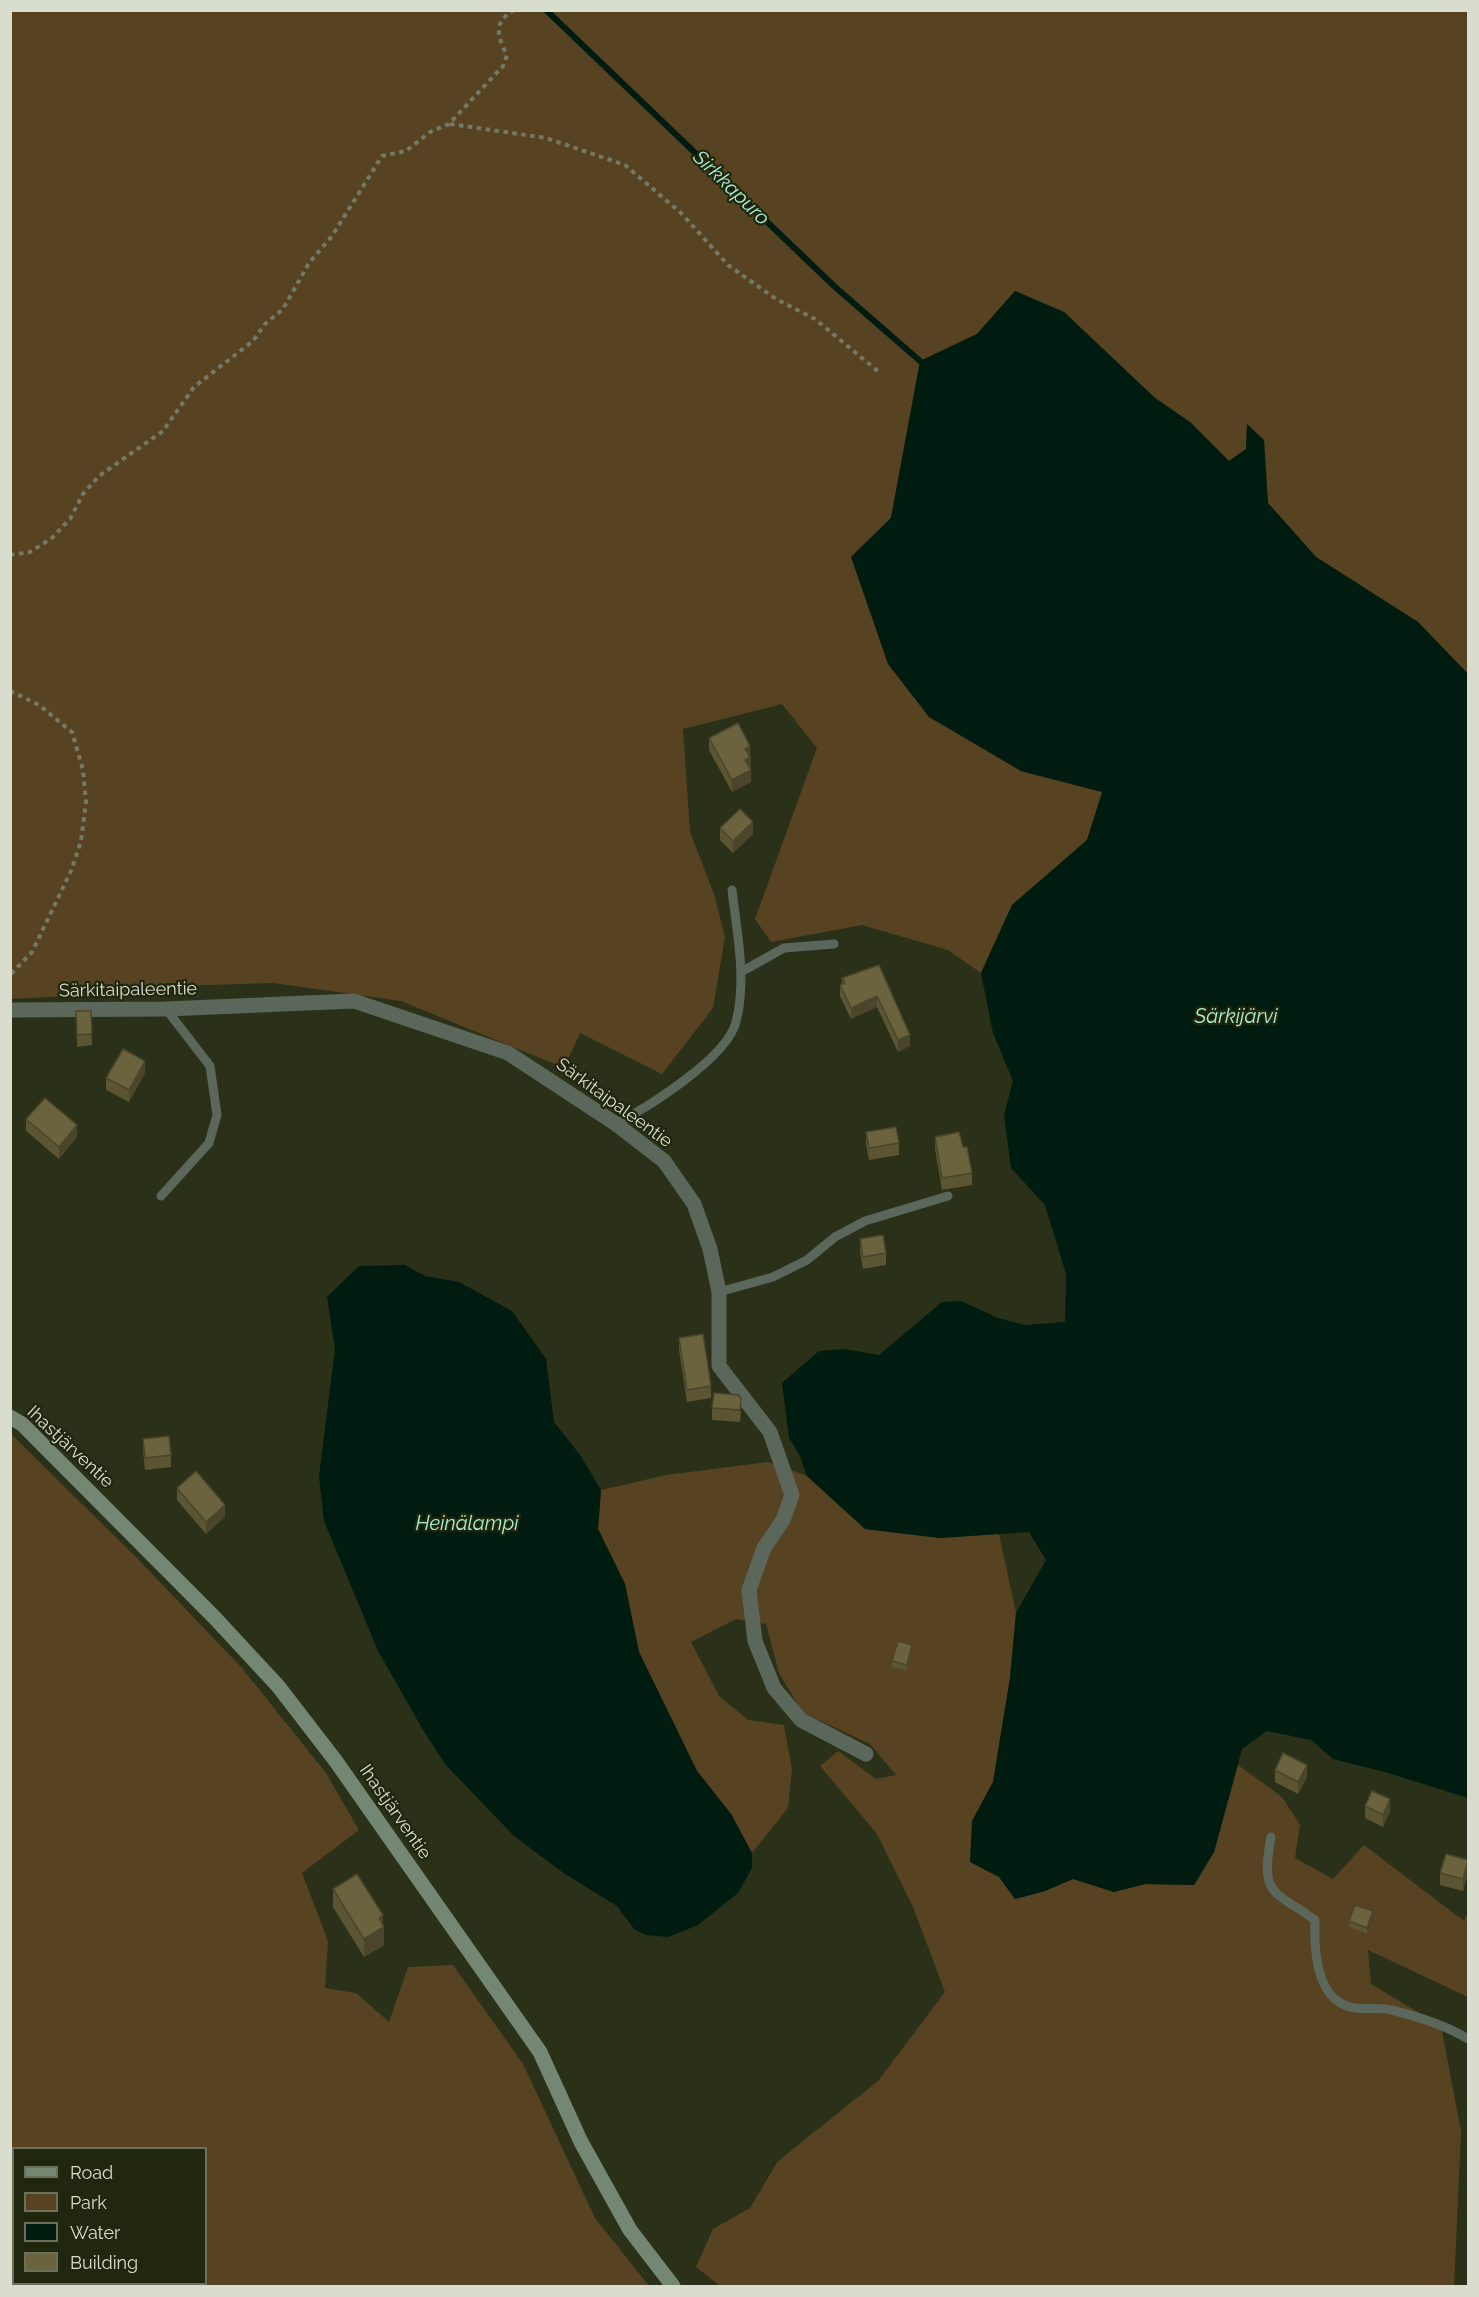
<!DOCTYPE html>
<html>
<head>
<meta charset="utf-8">
<style>
	body { margin:0 }
	#map { position:relative; width:1479px; height:2297px; overflow:hidden; background:#2a3118; font-family:Raleway,sans-serif }
	canvas { display:block }
	.frame { position:absolute; inset:0; border:12px solid #d9ddce; pointer-events:none }
	.legend { position:absolute; left:12px; top:2147px; width:195px; height:138px; box-sizing:border-box; background:#21270f; border:2px solid #6b705b; margin:0; padding:8px 10px; list-style:none; font-size:18px; color:#d9ddce }
	.legend li { display:flex; align-items:center; gap:12px; height:30px }
	.legend b { width:30px; border:2px solid #6b705b }
</style>
</head>
<body>
<div id="map">
<canvas width="1479" height="2297"></canvas>
<div class="frame"></div>
<ul class="legend">
<li><b style="height:8px;background:#748772"></b>Road</li>
<li><b style="height:16px;background:#574322"></b>Park</li>
<li><b style="height:16px;background:#001b0f"></b>Water</li>
<li><b style="height:16px;background:#6a633d"></b>Building</li>
</ul>
</div>
<script>
const g = document.querySelector('canvas').getContext('2d');
g.lineJoin = 'round';
function fillPath(path, color) {
  g.fillStyle = color;
  g.fill(path, 'evenodd');
}
function strokePath(path, color, width, dash) {
  g.strokeStyle = color;
  g.lineWidth = width;
  g.lineCap = dash ? 'butt' : 'round';
  g.setLineDash(dash || []);
  g.stroke(path);
}
function label(font, color, halo, rows, align = 'center') {
  g.font = font + ' Raleway,sans-serif';
  g.lineWidth = 4.5;
  g.setLineDash([]);
  g.textBaseline = 'middle';
  g.strokeStyle = halo;
  g.fillStyle = color;
  for (const [text, x, y, turn = 0] of rows) {
    g.save();
    g.translate(x, y);
    g.rotate((+turn || 0) * Math.PI / 180);
    g.textAlign = isNaN(turn) ? turn : align;
    if (halo) g.strokeText(text, 0, 0);
    g.fillText(text, 0, 0);
    g.restore();
  }
}
fillPath(new Path2D(`
	M10,11H1468V674L1418,622L1316,557L1268,503L1265,473L1247,425L1246,449L1229,461L1190,422L1155,398L1064,312L1015,291L977,334L920,361L891,518L851,557L1021,771L1103,792L1087,840L1012,905L981,973L948,950L862,925L771,942L755,919L817,748L782,704L683,729L690,832L714,894L725,937L713,1008L662,1074L580,1033L564,1068L401,1001L273,983L178,986L108,994L11,999Z
	M10,1433L136,1557L242,1668L326,1773L359,1830L302,1873L328,1941L325,1988L356,1993L389,2022L408,1967L453,1965L523,2064L595,2218L649,2286H11ZM14,2148H206V2284H14Z
	M768,1462L807,1476L865,1529L940,1538L999,1534L1016,1613L1010,1678L993,1782L972,1821L999,1877L1015,1899L1045,1891L1073,1879L1114,1892L1145,1884L1194,1885L1214,1852L1238,1765L1282,1797L1300,1825L1295,1858L1333,1879L1364,1845L1464,1921L1468,1912V1997L1368,1950L1371,1984L1441,2026L1461,2131L1454,2286H720L696,2267L713,2229L750,2208L778,2161L878,2081L945,1992L913,1907L877,1834L820,1766L838,1751L876,1779L896,1775L870,1744L802,1712L779,1673L766,1624L736,1619L691,1642L719,1696L748,1720L784,1725L792,1769L788,1808L752,1853L731,1814L697,1771L639,1652L625,1584L598,1529L601,1490L666,1475Z`), '#574322');
fillPath(new Path2D(`
	M1015,291L1064,312L1155,398L1190,422L1229,461L1246,449L1247,424L1264,440L1268,503L1316,557L1418,622L1468,674V1798L1385,1772L1333,1759L1311,1740L1267,1731L1242,1749L1214,1852L1194,1885L1145,1884L1114,1892L1073,1879L1045,1891L1015,1899L999,1877L970,1862L972,1821L993,1782L1010,1678L1016,1613L1046,1560L1029,1532L940,1538L865,1529L807,1476L800,1456L789,1438L782,1383L819,1351L844,1349L879,1355L942,1302L961,1301L998,1318L1025,1325L1065,1322L1066,1274L1045,1205L1011,1168L1004,1115L1013,1081L993,1033L981,973L1012,905L1087,840L1102,792L1021,771L929,717L888,664L851,557L891,518L920,361L977,334Z
	M405,1265L425,1276L459,1282L512,1311L546,1359L554,1422L580,1455L601,1490L598,1529L625,1584L639,1652L697,1771L731,1814L752,1853V1868L738,1893L698,1925L668,1937L646,1935L634,1929L617,1906L565,1874L514,1836L445,1764L423,1730L378,1651L324,1521L319,1476L335,1349L327,1297L359,1266Z`), '#001b0f');
strokePath(new Path2D(`
	M546,10L834,286L920,361`), '#001b0f', 6);
strokePath(new Path2D(`
	M450,124L546,138L625,165L681,213L728,265L776,299L815,319L880,373
	M10,555L30,552L52,538L70,519L83,494L99,476L163,431L194,387L253,341L265,324L283,309L309,263L332,236L382,156L406,151L430,132L449,124L503,66L507,55C497,36 493,22 514,10
	M10,691L39,705L72,732L83,770L86,802L81,841L71,871L32,952L10,975`), '#747a65', 4, [4.5, 4.5]);
strokePath(new Path2D(`
	M741,972L784,948L834,944
	M616,1124C648,1107 727,1058 736,1022C747,980 737,933 732,890
	M161,1196L209,1143L217,1115L210,1066L166,1009
	M719,1292L773,1277L807,1260L835,1237L865,1221L948,1196
	M1271,1837C1260,1896 1273,1890 1315,1920C1314,1948 1316,1998 1350,2007C1363,2011 1378,2006 1391,2010C1416,2016 1447,2026 1468,2039`), '#5b675a', 9);
strokePath(new Path2D(`
	M10,1010L166,1009L354,1001L508,1053L616,1124L664,1161L694,1204L710,1249L719,1292V1366L770,1432L792,1495L783,1520L764,1548L749,1590L755,1641L774,1688L801,1720L866,1754`), '#5b675a', 15);
strokePath(new Path2D(`
	M10,1417L22,1424L214,1617L278,1686L335,1760L540,2052L581,2142L630,2230L673,2286`), '#748772', 15);
fillPath(new Path2D(`
	M709,738L750,746L751,782L732,792L709,750Z
	M720,828L753,834L733,853L720,840Z
	M879,965L910,1046L898,1052L877,1007L851,1019L840,996V985L842,984V978Z
	M76,1011H91L92,1045L77,1047Z
	M145,1073L129,1102L106,1090V1078Z
	M26,1119L77,1137L59,1159L26,1131Z
	M866,1132L899,1143V1155L869,1160L866,1144Z
	M935,1137L963,1147L972,1173V1185L942,1190L935,1149Z
	M860,1239L886,1253V1265L863,1269L860,1251Z
	M679,1338L711,1386V1398L687,1402L679,1350Z
	M712,1408L741,1411L740,1422L712,1420Z
	M143,1439L171,1455V1467L145,1470L143,1451Z
	M177,1488L225,1517L206,1534L177,1500Z
	M912,1651L907,1671L892,1667V1661Z
	M1275,1770L1307,1777L1298,1794L1275,1782Z
	M1365,1806L1390,1811L1383,1827L1365,1818Z
	M1468,1860V1872L1463,1891L1440,1885V1873Z
	M333,1889L383,1925L384,1945L364,1957L333,1907Z
	M1373,1917L1367,1934L1349,1927V1921Z`), '#5b5534');
fillPath(new Path2D(`
	M750,746V769L745,772V749Z
	M751,770V782L732,792V780Z
	M753,822V834L733,853V841Z
	M877,996V1007L851,1019V1008Z
	M910,1035V1046L898,1052V1040Z
	M145,1061V1073L129,1102V1090Z
	M77,1125V1137L59,1159V1147Z
	M225,1505V1517L206,1534V1522Z
	M912,1645V1651L907,1671V1665Z
	M1307,1765V1777L1298,1794V1782Z
	M1390,1799V1811L1383,1827V1815Z
	M1468,1860V1872L1463,1891V1879Z
	M1373,1911V1917L1367,1934V1928Z
	M383,1915V1928L384,1927V1945L364,1957V1939L379,1918Z`), '#4a452b');
const building = new Path2D(`
	M738,723L750,746L745,749L750,757L745,760L751,770L732,780L709,738Z
	M740,809L753,822L733,841L720,828Z
	M879,965L910,1035L898,1040L877,996L851,1008L840,985L845,983L842,978Z
	M76,1011H91L92,1034L77,1035Z
	M123,1049L145,1061L129,1090L106,1078Z
	M45,1098L77,1125L59,1147L26,1119Z
	M896,1127L899,1143L869,1148L866,1132Z
	M959,1132L963,1147H967L972,1173L942,1178L935,1137Z
	M883,1235L886,1253L863,1257L860,1239Z
	M703,1334L711,1386L687,1390L679,1338Z
	M714,1393L739,1395L741,1399L740,1410L712,1408Z
	M169,1436L171,1455L145,1458L143,1439Z
	M196,1471L225,1505L206,1522L177,1488Z
	M898,1641L912,1645L907,1665L892,1661Z
	M1283,1753L1307,1765L1298,1782L1275,1770Z
	M1372,1791L1390,1799L1383,1815L1365,1806Z
	M1446,1854L1468,1860L1463,1879L1440,1873Z
	M357,1874L383,1915L379,1918L384,1927L364,1939L333,1889Z
	M1355,1905L1373,1911L1367,1928L1349,1921Z`);
fillPath(building, '#6a633d');
strokePath(building, '#4a452b', 1.5);
label('18px', '#d9ddce', '#21270f', [
	["Särkitaipaleentie",128,990,-1],
	["Särkitaipaleentie",614,1103,36],
	["Ihastjärventie",70,1447,43],
	["Ihastjärventie",395,1812,55]
]);
label('italic 20px', '#a7efce', '#21270f', [
	["Sirkkapuro",731,188,44],
	["Särkijärvi",1236,1017],
	["Heinälampi",467,1524]
]);
</script>
</body>
</html>
